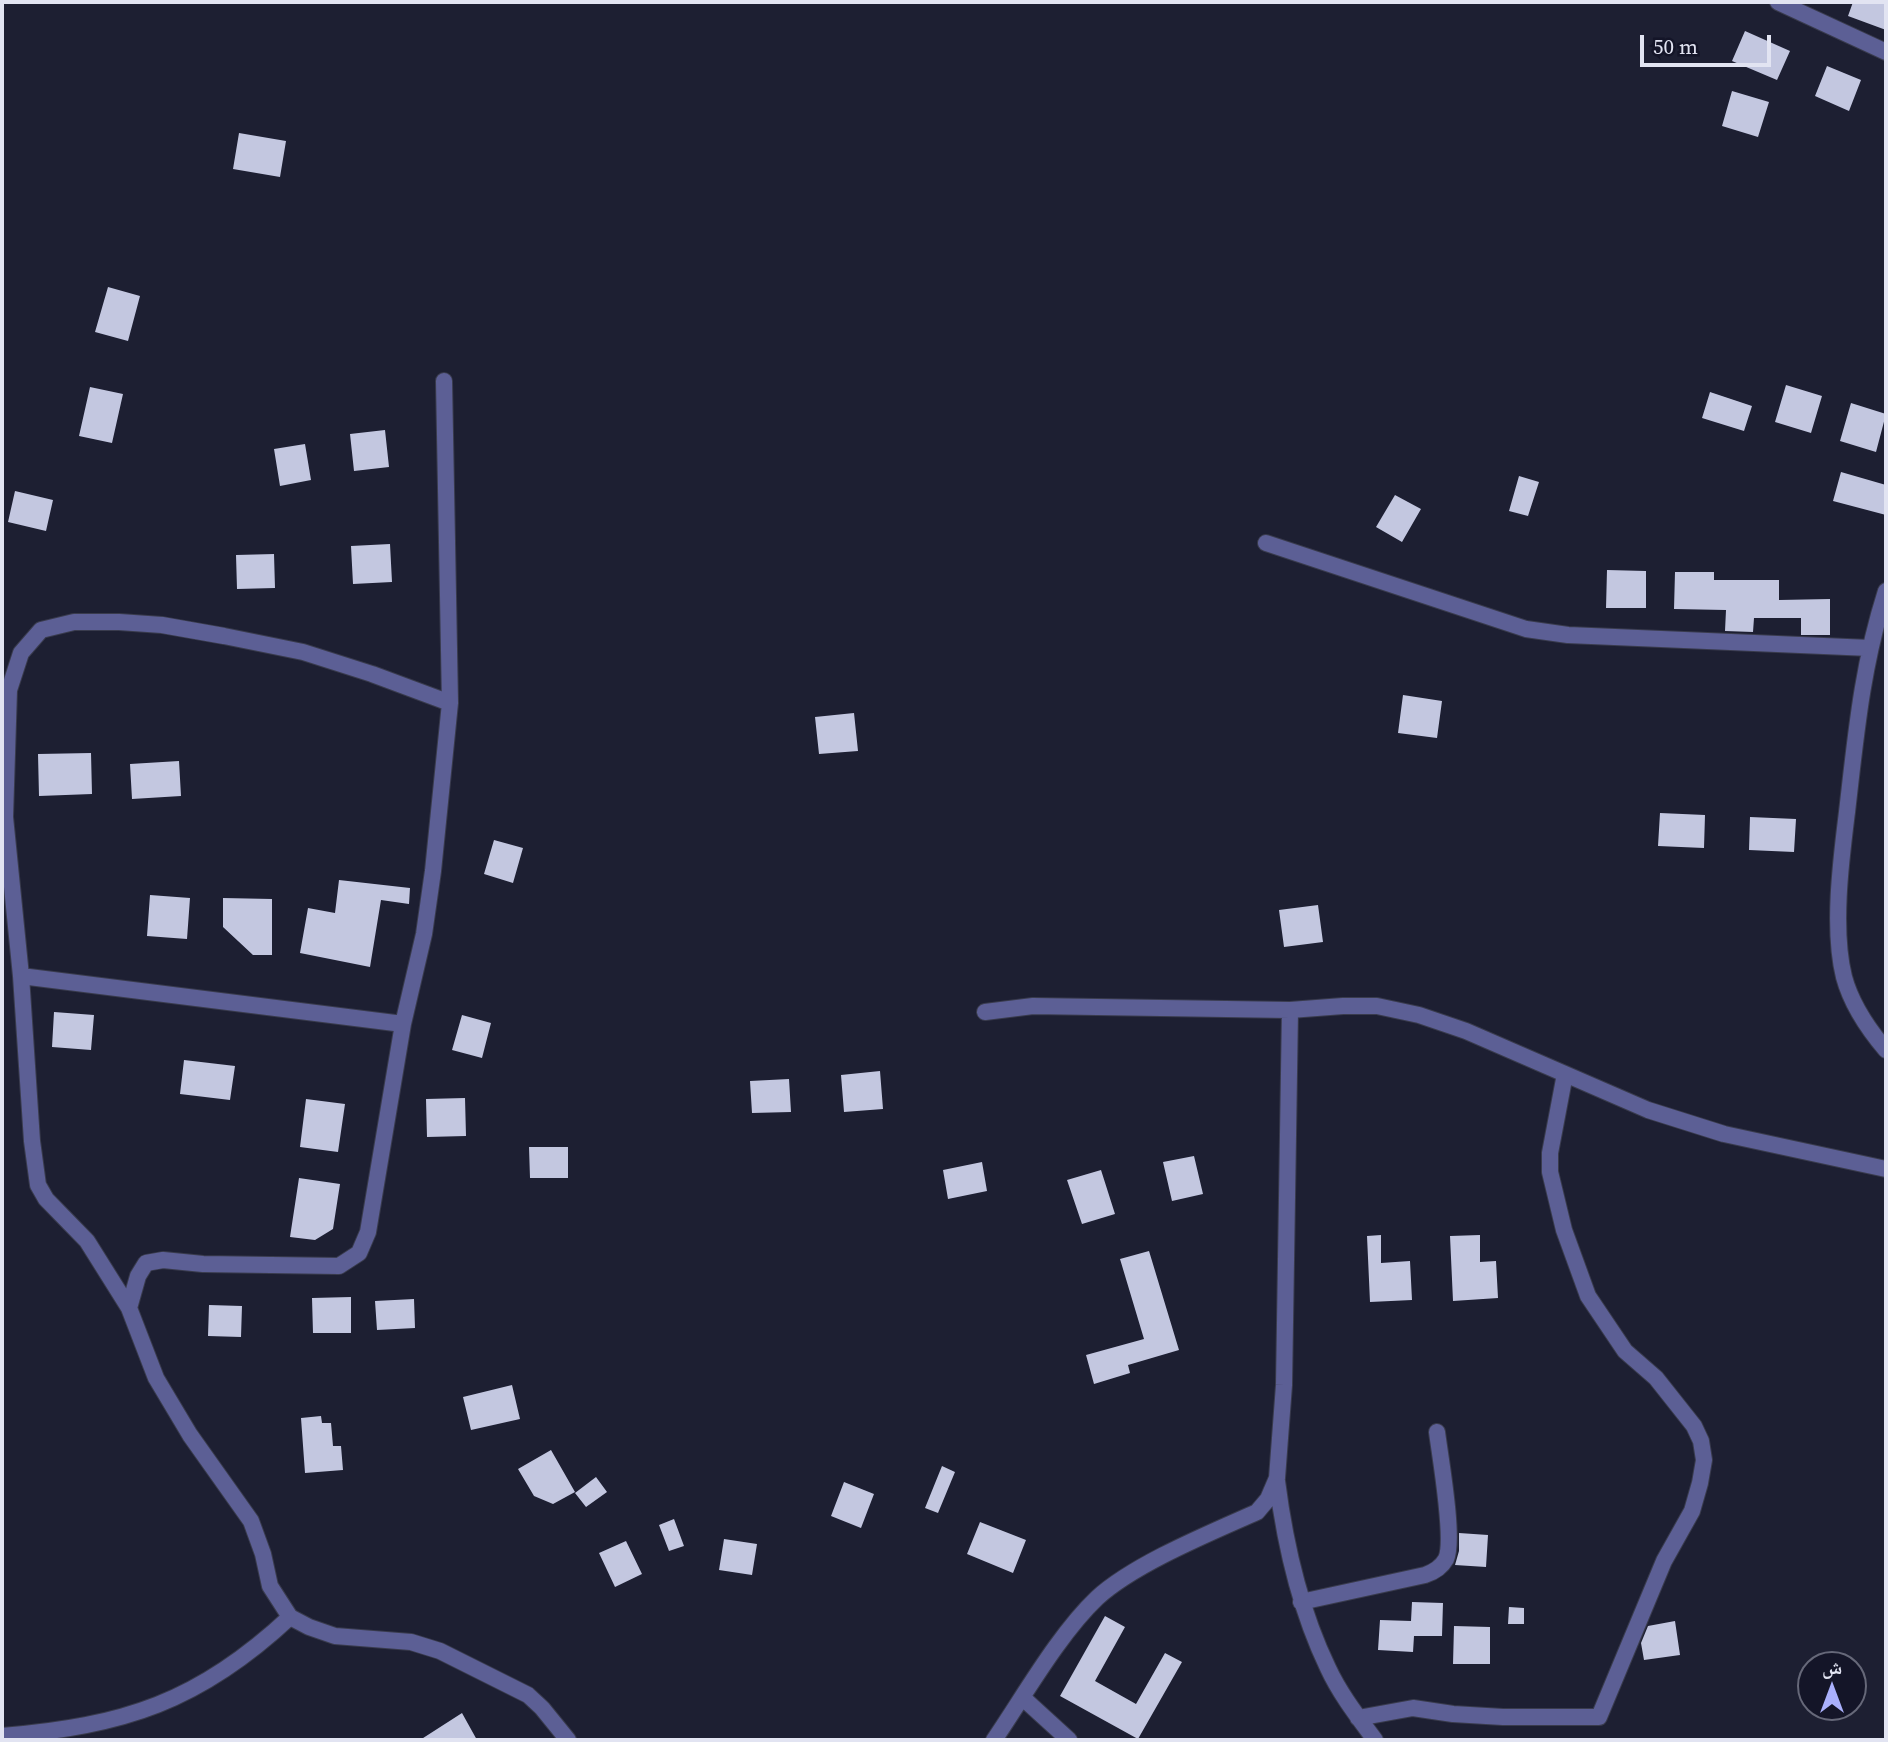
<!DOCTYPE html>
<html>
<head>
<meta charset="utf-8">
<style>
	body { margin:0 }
	#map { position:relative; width:1888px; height:1742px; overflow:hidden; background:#1d1f32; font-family:"Source Serif 4","Noto Naskh Arabic",serif }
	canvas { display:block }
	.frame { position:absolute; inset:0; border:4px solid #e2e4f2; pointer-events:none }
	.north { position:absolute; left:1797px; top:1651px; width:70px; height:70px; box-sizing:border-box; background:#141528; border:2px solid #666879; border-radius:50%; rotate:0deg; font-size:19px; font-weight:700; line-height:28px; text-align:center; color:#e2e4f2 }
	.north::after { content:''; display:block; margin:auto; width:24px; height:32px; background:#aab0fc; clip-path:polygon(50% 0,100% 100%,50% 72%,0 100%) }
	.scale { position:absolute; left:1640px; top:35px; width:131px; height:32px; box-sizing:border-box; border:4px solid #e2e4f2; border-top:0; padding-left:9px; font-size:21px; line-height:24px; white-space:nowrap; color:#e2e4f2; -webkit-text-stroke:5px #141528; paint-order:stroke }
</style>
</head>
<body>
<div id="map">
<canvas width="1888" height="1742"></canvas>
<div class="frame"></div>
<div class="north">ش</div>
<div class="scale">50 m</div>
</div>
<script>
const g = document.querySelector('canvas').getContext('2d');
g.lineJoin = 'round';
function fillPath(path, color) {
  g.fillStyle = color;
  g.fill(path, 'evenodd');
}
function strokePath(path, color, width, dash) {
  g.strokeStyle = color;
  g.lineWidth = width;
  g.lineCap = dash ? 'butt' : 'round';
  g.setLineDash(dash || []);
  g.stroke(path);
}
fillPath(new Path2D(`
	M1853,2H1886V30L1848,16Z
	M1745,31L1790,51L1777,80L1732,61Z
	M1827,66L1861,80L1849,111L1815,96Z
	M1732,91L1769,102L1758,137L1722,126Z
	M239,133L286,141L280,177L233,169Z
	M108,287L140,296L128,341L95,332Z
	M1786,385L1822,396L1811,433L1775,422Z
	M90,387L123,394L112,443L79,436Z
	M1710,392L1752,406L1744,431L1702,418Z
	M1851,403L1886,414L1876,452L1840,441Z
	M385,430L389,467L354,471L350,434Z
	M305,444L311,480L280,486L274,449Z
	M1841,472L1886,485V515L1833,501Z
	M1519,476L1539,482L1528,516L1509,511Z
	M15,491L53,500L46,531L8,522Z
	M1395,495L1421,509L1402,542L1376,527Z
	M390,544L392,582L353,584L351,546Z
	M274,554L275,588L237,589L236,555Z
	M1607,570L1646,571V608H1606Z
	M1675,572H1714V580H1779V600L1830,599V635H1801V618H1754L1753,632L1725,631L1726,610L1674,609Z
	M1403,695L1442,701L1437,738L1398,733Z
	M854,713L858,751L819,754L815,717Z
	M91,753L92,794L39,796L38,754Z
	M179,761L181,796L132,799L130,764Z
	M1660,813L1705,815L1704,848L1658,846Z
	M1750,817L1796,819L1794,852L1749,850Z
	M494,840L523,848L513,883L484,874Z
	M339,880L410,888L409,904L381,900L370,967L300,953L308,908L335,913Z
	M150,895L190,898L187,939L147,936Z
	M223,898L272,899V955H253L223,927Z
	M1318,905L1323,942L1284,947L1279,910Z
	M54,1012L94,1015L91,1050L52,1047Z
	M462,1015L491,1023L482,1058L452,1050Z
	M184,1060L235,1066L230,1100L180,1094Z
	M880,1071L883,1109L844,1112L841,1075Z
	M789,1079L791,1112L752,1113L750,1081Z
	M465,1098L466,1136L427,1137L426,1099Z
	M306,1099L345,1104L338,1152L300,1147Z
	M529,1147H568V1178H530Z
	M1194,1156L1203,1194L1172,1201L1163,1162Z
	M982,1162L987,1191L948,1199L943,1170Z
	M1101,1170L1115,1214L1082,1224L1067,1180Z
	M299,1178L340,1184L333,1229L315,1240L290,1237Z
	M1381,1235V1263L1410,1261L1412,1300L1370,1302L1367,1236Z
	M1480,1235V1262L1496,1261L1498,1298L1453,1301L1450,1236Z
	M1149,1251L1179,1350L1128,1365L1130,1373L1094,1384L1086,1355L1144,1339L1120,1259Z
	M351,1297V1333H313L312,1298Z
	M414,1299L415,1328L377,1330L375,1301Z
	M209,1305L242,1306L241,1337L208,1336Z
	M512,1385L520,1419L471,1430L463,1397Z
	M321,1416L322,1423H331L333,1446H341L343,1470L305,1473L301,1418Z
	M551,1450L575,1492L553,1504L534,1496L518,1469Z
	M942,1466L955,1472L938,1513L925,1508Z
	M596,1477L607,1492L586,1507L575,1493Z
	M844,1482L874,1494L861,1528L831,1516Z
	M674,1519L684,1546L669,1551L659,1525Z
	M980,1522L1026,1540L1013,1573L967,1554Z
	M1459,1533L1488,1535L1486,1567L1455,1565L1459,1551Z
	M724,1539L757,1544L752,1575L719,1570Z
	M626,1541L642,1574L615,1587L599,1553Z
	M1412,1602L1443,1603L1442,1636H1414L1413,1652L1378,1650L1380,1620L1411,1621Z
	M1509,1607L1524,1608V1624H1508Z
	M1105,1616L1125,1627L1095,1681L1136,1704L1165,1653L1182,1662L1138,1739L1060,1696Z
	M1675,1621L1680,1655L1644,1660L1641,1643L1648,1626Z
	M1454,1626L1490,1627V1664H1453Z
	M462,1713L477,1740H420Z`), '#c3c7e0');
const minor = new Path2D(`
	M1778,2L1886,52
	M1266,543L1526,629L1568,635L1870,648
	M1886,591C1862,666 1856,734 1847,812C1841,860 1832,929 1844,977C1851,1003 1869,1030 1886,1050
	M450,703L372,674L303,652L224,636L162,625L119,622H74L41,630L21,653L9,690L5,817L21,976L32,1141L38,1185L46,1199L87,1241L129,1308L156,1378L190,1435L251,1521L263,1554L270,1586L290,1617L309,1627L335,1636L411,1642L440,1651L528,1695L542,1708L568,1740
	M21,976L403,1024
	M985,1012L1033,1006L1290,1010L1343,1006H1377L1419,1015L1466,1031L1648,1110L1724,1134L1886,1169
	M129,1308L138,1276L146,1263L163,1260L203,1264L339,1266L359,1253L368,1232L403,1024L424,934L433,871L450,703L444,381
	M1277,1481C1285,1544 1300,1610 1328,1668C1340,1694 1358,1717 1375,1740
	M1301,1602L1425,1575C1434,1572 1441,1568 1446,1559C1455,1540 1440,1456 1437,1432
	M1023,1698L1069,1740
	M1358,1718L1413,1708L1453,1714L1503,1717H1599L1664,1561L1692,1511L1700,1483L1704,1460L1701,1441L1694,1426L1656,1378L1625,1351L1588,1296L1564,1230L1550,1172V1153L1565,1074
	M2,1736C124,1726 199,1702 290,1617
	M994,1740C1024,1696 1059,1634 1097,1598C1134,1564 1210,1533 1257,1512L1268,1499L1277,1478L1284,1385L1290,1010`);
strokePath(minor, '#393b4d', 18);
strokePath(minor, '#5c5f95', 16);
</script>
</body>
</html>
